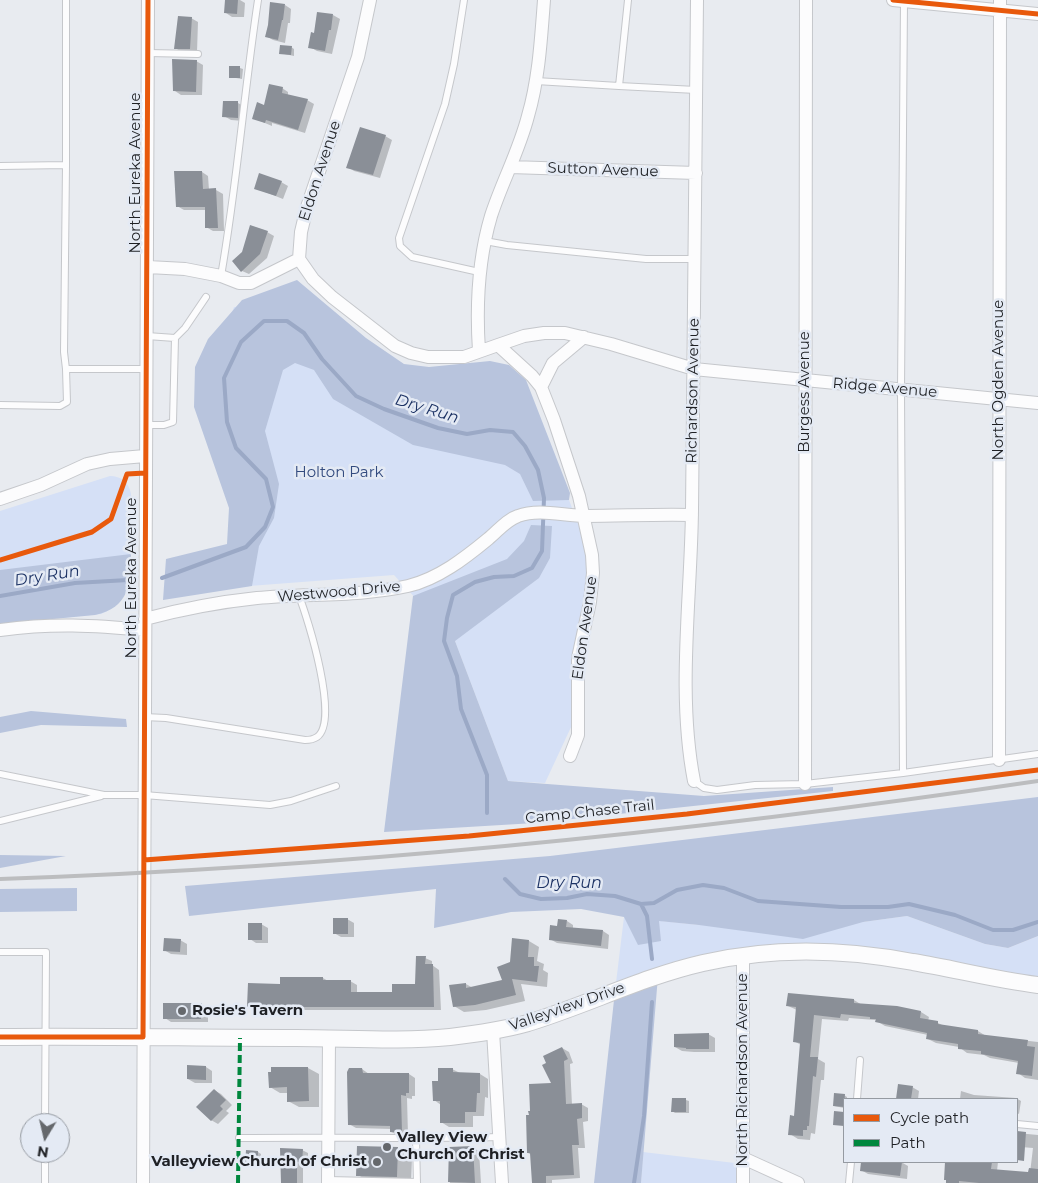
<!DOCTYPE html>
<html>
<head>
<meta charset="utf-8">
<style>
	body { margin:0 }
	#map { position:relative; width:1038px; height:1183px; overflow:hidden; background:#e8ebf0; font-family:Montserrat,sans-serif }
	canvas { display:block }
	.legend { position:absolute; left:843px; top:1098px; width:175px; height:65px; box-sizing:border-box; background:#e4eaf4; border:1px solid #959aa1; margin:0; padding:6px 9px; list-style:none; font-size:15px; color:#1f2125 }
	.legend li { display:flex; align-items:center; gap:10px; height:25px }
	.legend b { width:25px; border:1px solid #959aa1 }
	.north { position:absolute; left:20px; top:1113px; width:50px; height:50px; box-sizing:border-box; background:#e4eaf4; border:1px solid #959aa1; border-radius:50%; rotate:189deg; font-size:14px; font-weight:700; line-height:20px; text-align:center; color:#1f2125 }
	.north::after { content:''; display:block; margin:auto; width:18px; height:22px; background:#65686c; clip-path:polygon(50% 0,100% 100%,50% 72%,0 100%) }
</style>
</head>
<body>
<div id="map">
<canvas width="1038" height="1183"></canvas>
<ul class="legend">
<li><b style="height:6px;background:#e8590c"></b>Cycle path</li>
<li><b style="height:6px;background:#00873e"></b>Path</li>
</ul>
<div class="north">N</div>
</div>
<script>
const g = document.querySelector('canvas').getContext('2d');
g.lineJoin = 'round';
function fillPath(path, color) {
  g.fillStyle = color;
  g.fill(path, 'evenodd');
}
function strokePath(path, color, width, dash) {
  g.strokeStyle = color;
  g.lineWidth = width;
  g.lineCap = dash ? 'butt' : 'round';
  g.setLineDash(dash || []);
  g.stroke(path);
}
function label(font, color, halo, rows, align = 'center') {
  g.font = font + ' Montserrat,sans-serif';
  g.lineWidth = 5;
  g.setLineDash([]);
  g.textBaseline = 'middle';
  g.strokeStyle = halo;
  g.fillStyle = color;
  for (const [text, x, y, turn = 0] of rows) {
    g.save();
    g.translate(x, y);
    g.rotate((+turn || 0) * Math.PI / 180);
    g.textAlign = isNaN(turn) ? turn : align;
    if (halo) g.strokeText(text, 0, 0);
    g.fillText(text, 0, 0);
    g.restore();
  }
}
fillPath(new Path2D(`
	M296,306L550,461L569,500L586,545L588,587L574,652L571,684L572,725L545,783L508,781L455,641L394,575L236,587V497L201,396L234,307Z
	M110,476C121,476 129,482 131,494V576C128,595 118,607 101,614L0,624V511Z
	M907,916L985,944L1008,948L1038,936V985L913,962L777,953L615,991L624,917L699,925L863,922Z
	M643,1152L743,1164V1183H641Z`), '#d5e0f6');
fillPath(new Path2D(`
	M297,280L366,338L404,364L429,367L490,361L509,365L526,380L570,493L569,500L533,501L520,474L505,465L413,445L333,399L314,370L295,363L283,370L265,431L279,484L274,518L259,546L252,586L163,600L166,559L227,544L229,508L194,407L195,367L208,339L242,300Z
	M531,525L552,526L550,558L539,578L455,641L508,781L704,796L833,787V791L535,823L384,832L413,596L507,559L524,541Z
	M131,554C131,584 129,608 95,615L0,624V570Z
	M31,711L126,719L127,727L41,725L0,733V717Z
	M1038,797V936L1008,948L985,944L907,916L863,922L803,939L699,925L659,921L661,941L638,945L624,917L581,909L511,912L434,928L436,889L189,916L185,886L550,856Z
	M0,855L66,856L0,868Z
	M77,888V911L0,912V889Z
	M658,976L641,1183H594L615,991Z`), '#b8c4dd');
fillPath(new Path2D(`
	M227,0H240L245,3L244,17H232L226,13Z
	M285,5L291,9L290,23H288L285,43L273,40L266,36Z
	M333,15L340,19L332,54L317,51L310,47L315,34Z
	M191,18L198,22L197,52H182L175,48Z
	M291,47L294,49V56L280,53Z
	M196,61L203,65L202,95H181L175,91Z
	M240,68L243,69L242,79L230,77Z
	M282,88L288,92V95L307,100L314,104L305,133L272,123V126L253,118Z
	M224,102L238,103L245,107L244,121L231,120L224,116Z
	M385,136L392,140L380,178L354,171L348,167Z
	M202,172L208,176L209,190H216L223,194L224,231H213L206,227V210H184L177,206Z
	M281,182L288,186L283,199L255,188Z
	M267,232L274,236L267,258L249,274L242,271L243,253Z
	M347,919L354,923V937H341L334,933Z
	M567,921L573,925V929L603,931L609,935L608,949L557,943L550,939L558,927Z
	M261,924L268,928V943H256L250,939Z
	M180,940L187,944V955L171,954L164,950Z
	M529,941L539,947L537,961L544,964L543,970L548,973L547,987L521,984L525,1001L486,1010L464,1012L454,1006L466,984L473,988L504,981L511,963Z
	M425,958L432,961V965L439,970L441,1010H255L249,1006L281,985L323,978L328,981H350L357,985V994L393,993L416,985Z
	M854,1000L862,1005L897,1008L921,1012L929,1017L928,1021L938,1023L944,1026L978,1031L986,1036L1038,1042V1080L1025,1078L1018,1073L1019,1063L990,1058L984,1055L967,1053L959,1047L936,1043L928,1039V1035L885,1026L875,1020L849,1018L848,1021L822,1019L818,1059L825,1063L824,1080H821L815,1134L811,1133L810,1140L798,1139L790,1134L795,1117L801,1045L794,1041L797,1010L788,1006Z
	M201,1004L208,1008V1022H171L165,1018Z
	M708,1034L715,1038V1052H694L682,1051L675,1047Z
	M562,1048L569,1052L573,1063L570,1064L572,1105L581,1104L588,1108V1121L583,1122L585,1148H578L580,1178L552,1180V1183H533L532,1155L528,1153L530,1116L553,1084Z
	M206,1067L212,1071V1083H195L188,1079Z
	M308,1068L319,1074V1107H299L288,1101V1093H280L270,1087Z
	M362,1069L369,1074H409L415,1078V1096H412V1099L407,1098L408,1135H398L391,1132L392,1129L356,1128L349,1124Z
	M452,1069L460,1073L480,1074L488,1079V1098L485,1097L484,1116H473V1127H449L441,1122V1105L434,1100Z
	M899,1085L912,1087L919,1091L918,1099H897Z
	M214,1090L221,1094L232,1105L226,1111L229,1113L218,1124L211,1120Z
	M961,1091L974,1095L1016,1098L1021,1101L1019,1114L1017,1113V1099H960Z
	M844,1095L847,1097V1099H844V1108L834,1106Z
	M673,1099L686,1100L689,1101V1113H675L672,1111Z
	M1017,1133L1038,1135V1183H948V1180L945,1179L946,1162H998L997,1171L1030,1173L1033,1148L1021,1147L1017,1145Z
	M472,1147L479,1151L481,1183H450V1148Z
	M397,1148L412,1157L411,1183H372L358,1175Z
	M302,1150L308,1153V1165H303V1183H282Z
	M258,1152L261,1154L260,1165L246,1163Z
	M862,1162H901L908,1166L907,1179L868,1174L861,1170Z`), '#0003');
strokePath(new Path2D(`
	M162,578L246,547L265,527L273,507L266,479L236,448L227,422L224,378L241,342L264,321H287L304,333L322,359L356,396L384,409L438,428L467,434L490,430L513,432L525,446L538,470L544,498L542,551L532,568L514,576L494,577L475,582L453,595L447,618L444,641L457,676L461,709L487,775V813
	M0,596L75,583L128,580
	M505,879L520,894L541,899L567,898L587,894L615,896L641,904L654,903L677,890L703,885L724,888L758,901L841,907H888L909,904L955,915L993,930H1013L1038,922
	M641,904L647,916L652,959
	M634,1183L644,1116L652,1002`), '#9ba9c6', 4);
fillPath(new Path2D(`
	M225,0H238L237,14L224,13Z
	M270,2L285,4L283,20H282L278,40L265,37L268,25Z
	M317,12L333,14L331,30H329L325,51L308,48L311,32L314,33Z
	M178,16L192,17L190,49H174Z
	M280,45L292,46L291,55L279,54Z
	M172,59L197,60L196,92L173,91Z
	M229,66H240V78H229Z
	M269,84L283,87L282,93L308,99L298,130L266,120L265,123L252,119L257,102L264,105Z
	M223,101H238V118L222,117Z
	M360,127L386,135L373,175L346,168Z
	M174,171H202L203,189L216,188L218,228H205V207H176Z
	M259,173L282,181L276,196L254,189Z
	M250,225L268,231L260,254L241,272L232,261L242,252Z
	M333,918H348V934H333Z
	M558,919L567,920L566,927L603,930L601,946L549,940L550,925L557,926Z
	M248,923H262V940H248Z
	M164,938L181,939L180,952L163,951Z
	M512,938L529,940L528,957H534V966H539L537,982L512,979L516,995L475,1005L453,1007L449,985L466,983V988L502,980L497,967L510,962Z
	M416,956H426L425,964H433L434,1007H247L248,983L280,984V977H323V980H351V992H392V984H415Z
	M788,993L854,999V1003L897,1006L921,1011L920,1018L938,1021V1024L978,1030V1034L1028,1040L1027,1046L1035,1047L1032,1076L1016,1074L1018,1061L981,1054V1051L958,1049V1044L926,1039L927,1033L875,1022L876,1019H870V1017L841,1014L840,1018L814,1015L810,1057H818L816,1077L813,1076L809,1126H807V1130H803V1136L788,1135L790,1115L794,1116L800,1043L793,1042L796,1007L786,1006Z
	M163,1003H202L201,1019H163Z
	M709,1033V1049H686V1048L674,1047V1034Z
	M562,1047L568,1059L564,1061L566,1104L582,1103V1118L577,1119L579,1145H572L574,1175L546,1176V1183H532L530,1153H527L526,1115H529L528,1111H530L529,1084L551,1083L542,1065L546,1063L543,1056Z
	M187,1065L206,1066V1080L187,1079Z
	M271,1067H308L309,1101L287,1102V1087L269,1088L268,1072H271Z
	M349,1068H362L363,1073H409V1093H406V1096L401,1095L402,1132H390V1126L348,1125L347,1072Z
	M438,1068H453V1072L480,1073V1093H477L476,1112H465V1123H440V1101H433L432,1081H438Z
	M898,1084L913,1086L911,1099H896Z
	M214,1089L226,1100L220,1106L223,1109L211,1121L196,1107Z
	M834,1093L845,1094L844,1107L833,1106Z
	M672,1098H686V1112H671Z
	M834,1111L844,1112V1126L833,1125Z
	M1017,1131L1026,1132L1024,1161L1017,1160Z
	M357,1146L398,1147L397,1177L356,1176Z
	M473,1146L475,1183L448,1182L449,1147Z
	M280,1148L303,1149L302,1162H297V1183H281Z
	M246,1150L258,1151V1164H245Z
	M861,1162H902L900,1176L860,1171Z
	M945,1162H992L991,1169L1028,1172L1029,1168L1038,1169V1183H979L959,1181V1183H946V1180H944Z`), '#8a8f97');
const service = new Path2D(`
	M464,0L454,64L445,104L399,238L400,246L412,257L479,272
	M148,53L198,54
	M536,81L619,86L628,0
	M619,86L696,90
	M0,166L66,165V0
	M485,241L507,245L646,259H695
	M221,276C237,185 244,92 258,0
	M175,338L185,328L206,297
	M66,369H146
	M0,405L60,406L67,402L66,369L64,352L66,165
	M146,425H164L173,422L175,338L147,336
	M144,717L166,718L305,740C309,740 314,739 317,737C340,721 308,619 299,596
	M903,773L901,390L904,1
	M0,774L104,795H144L270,805L291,801L336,786
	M694,781L704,788L717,790L755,785L805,784L903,773L1038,754
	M0,821L101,796
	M0,952H46L45,1123
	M857,1099L860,1060
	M1017,1124L1038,1126
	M239,1138C326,1137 413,1139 500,1137
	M416,1139L417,1183
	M328,1180L417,1182
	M45,1183V1153
	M849,1183L851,1162`);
const minor = new Path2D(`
	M370,0L358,57L307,207L301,232L299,259L313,279L332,297L395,346L411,353L428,357H464L498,345L532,376L541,387L554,420L579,496L592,555L593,573L590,602L578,658V735L570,756
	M893,0L1038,14
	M510,167L696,173
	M148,267L185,269L221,276L239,283H251L299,259
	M498,345L524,336L544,333H565L611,344L694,369L1038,403
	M479,351C476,306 478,260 491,216C502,182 519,151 528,116C539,78 541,39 544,0
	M541,387L553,363L584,337
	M0,499L41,485L87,464L110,459L145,456
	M145,619C182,609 219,602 257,598C307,593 358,597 408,586C438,579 465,558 488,539C498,531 506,520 518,516C539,508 564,516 586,516C621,516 656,514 692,515
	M0,630C52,623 93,625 145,630
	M999,760L1000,0
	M694,781C677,693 691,599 692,510C694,340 696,170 697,0
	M805,784L806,0
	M743,956V1183
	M493,1031L502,1183
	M743,1158L798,1183
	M143,1183L148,0
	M328,1183L329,1039`);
const tertiary = new Path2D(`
	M0,1037C99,1036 198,1038 296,1038C347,1038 399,1042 450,1037C476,1034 503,1030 528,1023C587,1005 642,977 703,963C771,947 845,949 913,962C955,969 996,980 1038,985`);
strokePath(service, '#c5c7cb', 8);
strokePath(minor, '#c5c7cb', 14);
strokePath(tertiary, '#c5c7cb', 18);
strokePath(service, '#fcfcfd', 6);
strokePath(minor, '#fcfcfd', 12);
strokePath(tertiary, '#fcfcfd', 16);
strokePath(new Path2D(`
	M0,879C347,867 694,832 1038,781`), '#bcbdbf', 4);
strokePath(new Path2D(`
	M238,1183L240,1038`), '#00873e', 4, [8, 4]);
strokePath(new Path2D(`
	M893,0L1038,14
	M0,560L92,532L111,519L127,474L145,473
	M144,860L469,836L687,814L1038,770
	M0,1037H143L148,0`), '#e8590c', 5);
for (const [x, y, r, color] of [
	[182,1011,5,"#65686c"],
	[387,1147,5,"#65686c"],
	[377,1162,5,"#65686c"]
]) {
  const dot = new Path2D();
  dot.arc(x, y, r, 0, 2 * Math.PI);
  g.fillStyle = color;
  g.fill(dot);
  strokePath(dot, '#e4eaf4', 2);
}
label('15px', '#1f2125', '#e4eaf4', [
	["Sutton Avenue",603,170,2],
	["Eldon Avenue",320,171,-72],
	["North Eureka Avenue",136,173,-90],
	["North Ogden Avenue",999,380,-90],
	["Ridge Avenue",885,388,5],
	["Richardson Avenue",693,391,-89],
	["Burgess Avenue",805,392,-90],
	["North Eureka Avenue",132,578,-90],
	["Westwood Drive",339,592,-5],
	["Eldon Avenue",585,628,-82],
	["Camp Chase Trail",590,812,-6],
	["Valleyview Drive",567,1007,-19],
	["North Richardson Avenue",743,1070,-90]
]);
label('15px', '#334b7f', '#e4eaf4', [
	["Holton Park",339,473]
]);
label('bold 15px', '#1f2125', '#e4eaf4', [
	["Rosie's Tavern",192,1011],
	["Valley View",397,1138],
	["Church of Christ",397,1155],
	["Valleyview Church of Christ",367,1162,"right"]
], 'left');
label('italic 16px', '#1c3264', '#e4eaf4', [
	["Dry Run",427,409,17],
	["Dry Run",47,576,-9],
	["Dry Run",569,883]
]);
</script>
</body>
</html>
